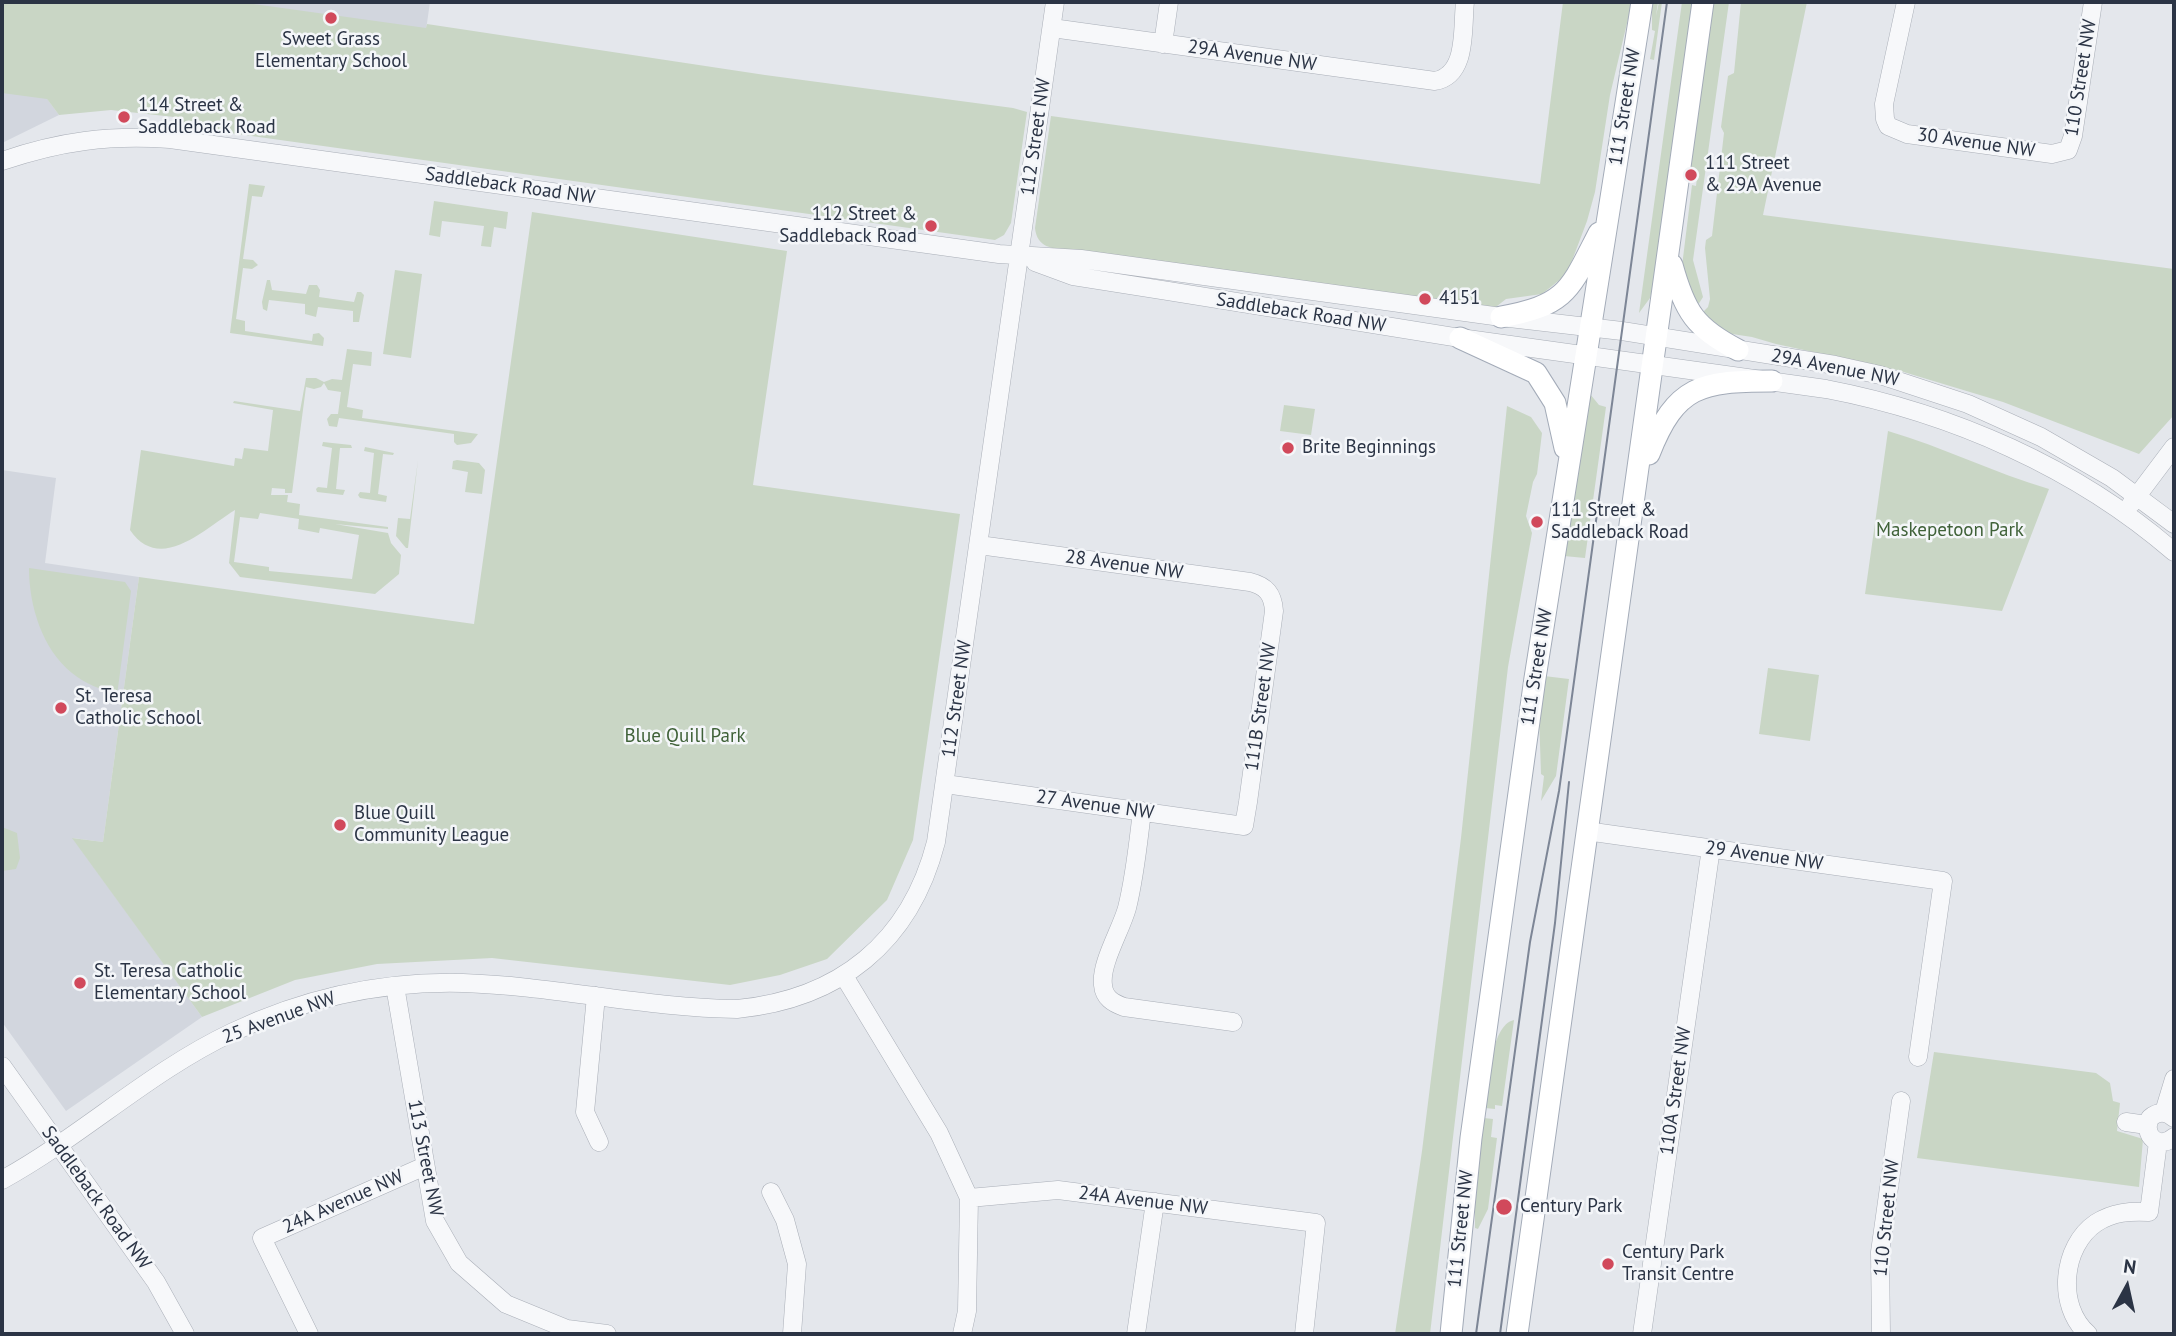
<!DOCTYPE html>
<html>
<head>
<meta charset="utf-8">
<style>
	body { margin:0 }
	#map { position:relative; width:2176px; height:1336px; overflow:hidden; background:#e4e7ec; font-family:"PT Sans",sans-serif }
	canvas { display:block }
	.frame { position:absolute; inset:0; border:4px solid #2b3445; pointer-events:none }
	.north { position:absolute; left:2092px; top:1252px; width:70px; height:70px; -webkit-text-stroke:5px #f4f6f9; paint-order:stroke; rotate:8deg; font-size:19px; font-weight:700; line-height:28px; text-align:center; color:#2b3445 }
	.north::after { content:''; display:block; margin:auto; width:24px; height:32px; background:#2b3445; clip-path:polygon(50% 0,100% 100%,50% 72%,0 100%) }
</style>
</head>
<body>
<div id="map">
<canvas width="2176" height="1336"></canvas>
<div class="frame"></div>
<div class="north">N</div>
</div>
<script>
const g = document.querySelector('canvas').getContext('2d');
g.lineJoin = 'round';
function fillPath(path, color) {
  g.fillStyle = color;
  g.fill(path, 'evenodd');
}
function strokePath(path, color, width, dash) {
  g.strokeStyle = color;
  g.lineWidth = width;
  g.lineCap = dash ? 'butt' : 'round';
  g.setLineDash(dash || []);
  g.stroke(path);
}
function label(font, color, halo, rows, align = 'center') {
  g.font = font + ' "PT Sans",sans-serif';
  g.lineWidth = 5;
  g.setLineDash([]);
  g.textBaseline = 'middle';
  g.strokeStyle = halo;
  g.fillStyle = color;
  for (const [text, x, y, turn = 0] of rows) {
    g.save();
    g.translate(x, y);
    g.rotate((+turn || 0) * Math.PI / 180);
    g.textAlign = isNaN(turn) ? turn : align;
    if (halo) g.strokeText(text, 0, 0);
    g.fillText(text, 0, 0);
    g.restore();
  }
}
fillPath(new Path2D(`
	M191,2H430L424,44Z
	M2,87L42,92L59,115L2,143Z
	M2,470L56,478L45,563L139,577L103,842L73,838L202,1017L66,1111L2,1022Z`), '#d2d6de');
fillPath(new Path2D(`
	M2,2H239L426,28L427,24L765,75L1013,108L1027,112L1011,223L1004,235L995,240L173,125L174,117L111,110L59,115L47,99L2,93Z
	M1563,2H1632L1610,95L1595,192L1587,221L1567,274L1542,294L1506,299L1492,310L1069,251C1052,248 1037,248 1035,228L1051,116L1540,184Z
	M1652,2H1658L1656,16L1659,2H1662L1654,60L1650,59L1655,31L1652,30Z
	M1682,2H1694L1657,262L1653,279L1654,282L1650,298L1639,313Z
	M1712,2H1729L1693,260L1703,297L1698,305L1693,302L1683,269V258L1692,185L1696,186L1697,178L1687,175Z
	M1741,2H1807L1763,215L2174,269V415L2139,454L2003,402L1897,370L1776,344L1752,337L1719,332L1700,315L1708,307L1710,299L1705,248L1706,240L1712,236L1724,133L1721,127L1728,76L1734,73Z
	M249,184L265,186L262,197L252,196L243,259L253,260L258,265L252,269L243,268L236,319L245,321V331L312,341L313,334L319,333L324,338L323,346L230,333Z
	M434,201L508,212L506,229L494,227L491,247L481,246L484,226L442,221L440,237L429,235Z
	M532,212L787,251L753,485L960,514L913,840L887,900L827,959L780,975L730,985L492,958L377,964L295,980L202,1017L72,838L103,842L139,577L474,624Z
	M395,270L422,274L411,358L383,354Z
	M267,280H270L272,290L306,294L309,285H317L320,290L319,297L354,302L357,292H361L364,295L359,322H353V311L318,307L316,317L305,314V304L269,300L267,311L263,309L262,302Z
	M347,349L372,352L371,366L353,364L347,407L363,410L362,418L478,434L471,443L457,445L454,442V434L339,418L337,427L329,426L327,419L331,414H338L341,392L328,390L324,383L321,387L314,389L306,387L292,493H285V489L272,488L271,495H288L287,502L300,504L299,515L388,527V529L335,524L388,533L391,543L401,555L399,574L375,594L240,577L229,563L235,510C204,529 160,574 130,530L141,450L234,466L235,458L242,459L244,448L268,451L273,410L233,403L234,401L300,411L306,378H316L324,382L332,379L342,380ZM260,513L299,519L298,529L319,533L320,528L359,535L352,579L269,571V567L234,562L240,517L258,519Z
	M1590,394L1599,405L1606,407L1585,558L1564,556Z
	M1284,405L1315,409L1311,435L1280,431Z
	M1507,406L1531,417L1542,433L1537,474L1533,482L1526,516L1532,533L1508,667L1430,1334H1395L1422,1151L1461,838Z
	M1888,431C1943,447 1994,473 2049,489L2002,611L1865,594Z
	M323,442L351,445L352,448H340L336,489L345,490L343,495L317,492L316,489L318,487L327,488L332,448L322,446Z
	M365,447L394,453L393,455L383,454L378,494L387,496L386,502L360,498L358,495L360,492L370,493L374,453L364,451Z
	M418,460L408,548H406L396,536L398,518L410,519Z
	M457,460L479,463L485,470L482,494L465,492L468,472L452,469L453,461Z
	M29,568L125,582L131,591L117,695C101,689 85,684 72,673C42,649 29,605 29,568Z
	M1768,668L1819,675L1810,741L1759,734Z
	M1544,676L1569,679L1556,776L1541,801L1544,776L1541,774L1539,714Z
	M2,827L17,833L20,858L16,869L2,871Z
	M1514,1020L1502,1106L1495,1105V1109L1485,1108C1488,1087 1490,1025 1514,1020Z
	M1934,1052L2096,1073L2110,1083L2113,1101L2120,1103L2117,1131L2143,1139L2139,1187L1917,1158Z
	M1484,1118L1493,1119L1491,1137L1497,1138L1488,1209L1478,1229L1475,1228V1193Z`), '#c9d6c5');
const minor = new Path2D(`
	M1906,2L1884,104L1885,119L1888,126L1907,134L2052,154L2068,150L2073,136L2093,2
	M1052,28L1435,81C1468,75 1462,28 1465,2
	M1163,44L1169,2
	M2,161C61,141 108,135 170,139L999,254L1081,259L1501,317L1622,331L1835,365L1880,375L1968,404L2041,437L2112,478L2174,524
	M1035,262L1073,276L1168,291L1460,338L1826,389C1952,413 2077,468 2174,552
	M2131,504L2174,447
	M945,784L1244,826L1248,802L1274,611C1273,594 1266,586 1250,582L979,545
	M1142,811C1138,844 1135,876 1127,908C1121,930 1100,964 1103,985C1104,998 1113,1003 1124,1007L1233,1022
	M1586,831L1943,881L1918,1057
	M844,976L939,1133L969,1198L967,1311L962,1334
	M395,986L435,1221L459,1263L506,1304L567,1329L607,1334
	M596,996L585,1112L599,1142
	M2,1066L156,1282L185,1334
	M2164,1112L2174,1079
	M2174,1118C2166,1111 2158,1111 2150,1118C2142,1136 2159,1150 2174,1137
	M2126,1122L2147,1125
	M2,1180C82,1136 150,1071 233,1032C305,998 384,981 463,983C555,986 646,1008 737,1009C839,999 910,943 936,842L1055,2
	M771,1192L785,1220L797,1264L792,1334
	M969,1198L1058,1190L1316,1223L1304,1334
	M309,1334L262,1238L425,1166
	M1136,1334L1155,1202
	M1642,1334L1711,848
	M1881,1334L1880,1252L1901,1101
	M2088,1334C2056,1306 2062,1246 2096,1223C2113,1212 2130,1211 2149,1212L2158,1142`);
const major = new Path2D(`
	M1672,265C1685,312 1695,328 1738,350
	M1501,317C1568,305 1570,289 1599,233
	M1460,338L1536,373L1555,403L1565,448
	M1649,454C1676,385 1701,381 1772,381
	M1451,1334L1471,1138L1535,678L1642,2
	M1517,1334L1703,2`);
strokePath(minor, '#a9aeb7', 19);
strokePath(major, '#a3abb8', 23);
strokePath(minor, '#f7f8fa', 18);
strokePath(major, '#fff', 21);
strokePath(new Path2D(`
	M1476,1334L1530,942L1559,791L1667,2
	M1500,1334L1555,923L1569,782`), '#7d8696', 2);
for (const [x, y, r, color] of [
	[331,18,7,"#d1495b"],
	[124,117,7,"#d1495b"],
	[1691,175,7,"#d1495b"],
	[931,226,7,"#d1495b"],
	[1425,299,7,"#d1495b"],
	[1288,448,7,"#d1495b"],
	[1537,522,7,"#d1495b"],
	[61,708,7,"#d1495b"],
	[340,825,7,"#d1495b"],
	[80,983,7,"#d1495b"],
	[1504,1207,9,"#d1495b"],
	[1608,1264,7,"#d1495b"]
]) {
  const dot = new Path2D();
  dot.arc(x, y, r, 0, 2 * Math.PI);
  g.fillStyle = color;
  g.fill(dot);
  strokePath(dot, '#f4f6f9', 2.5);
}
label('19px', '#2b3445', '#f4f6f9', [
	["Sweet Grass",331,40,"center"],
	["Elementary School",331,62,"center"],
	["114 Street &",138,106],
	["Saddleback Road",138,128],
	["111 Street",1705,164],
	["& 29A Avenue",1705,186],
	["112 Street &",917,215,"right"],
	["Saddleback Road",917,237,"right"],
	["4151",1439,299],
	["Brite Beginnings",1302,448],
	["111 Street &",1551,511],
	["Saddleback Road",1551,533],
	["St. Teresa",75,697],
	["Catholic School",75,719],
	["Blue Quill",354,814],
	["Community League",354,836],
	["St. Teresa Catholic",94,972],
	["Elementary School",94,994],
	["Century Park",1520,1207],
	["Century Park",1622,1253],
	["Transit Centre",1622,1275]
], 'left');
label('19px', '#2b3445', '#f4f6f9', [
	["29A Avenue NW",1252,56,8],
	["110 Street NW",2081,78,-81],
	["111 Street NW",1625,107,-81],
	["112 Street NW",1036,137,-82],
	["30 Avenue NW",1976,143,8],
	["Saddleback Road NW",510,186,8],
	["Saddleback Road NW",1301,313,9],
	["29A Avenue NW",1835,368,11],
	["28 Avenue NW",1124,565,8],
	["111 Street NW",1537,667,-81],
	["112 Street NW",957,699,-82],
	["111B Street NW",1261,707,-82],
	["27 Avenue NW",1095,805,8],
	["29 Avenue NW",1764,856,8],
	["25 Avenue NW",279,1018,-20],
	["110A Street NW",1676,1091,-82],
	["113 Street NW",425,1158,79],
	["Saddleback Road NW",96,1198,54],
	["24A Avenue NW",1143,1201,7],
	["24A Avenue NW",343,1202,-24],
	["110 Street NW",1887,1218,-84],
	["111 Street NW",1461,1229,-84]
]);
label('19px', '#3f6138', '#f4f6f9', [
	["Maskepetoon Park",1950,531],
	["Blue Quill Park",685,737]
]);
</script>
</body>
</html>
